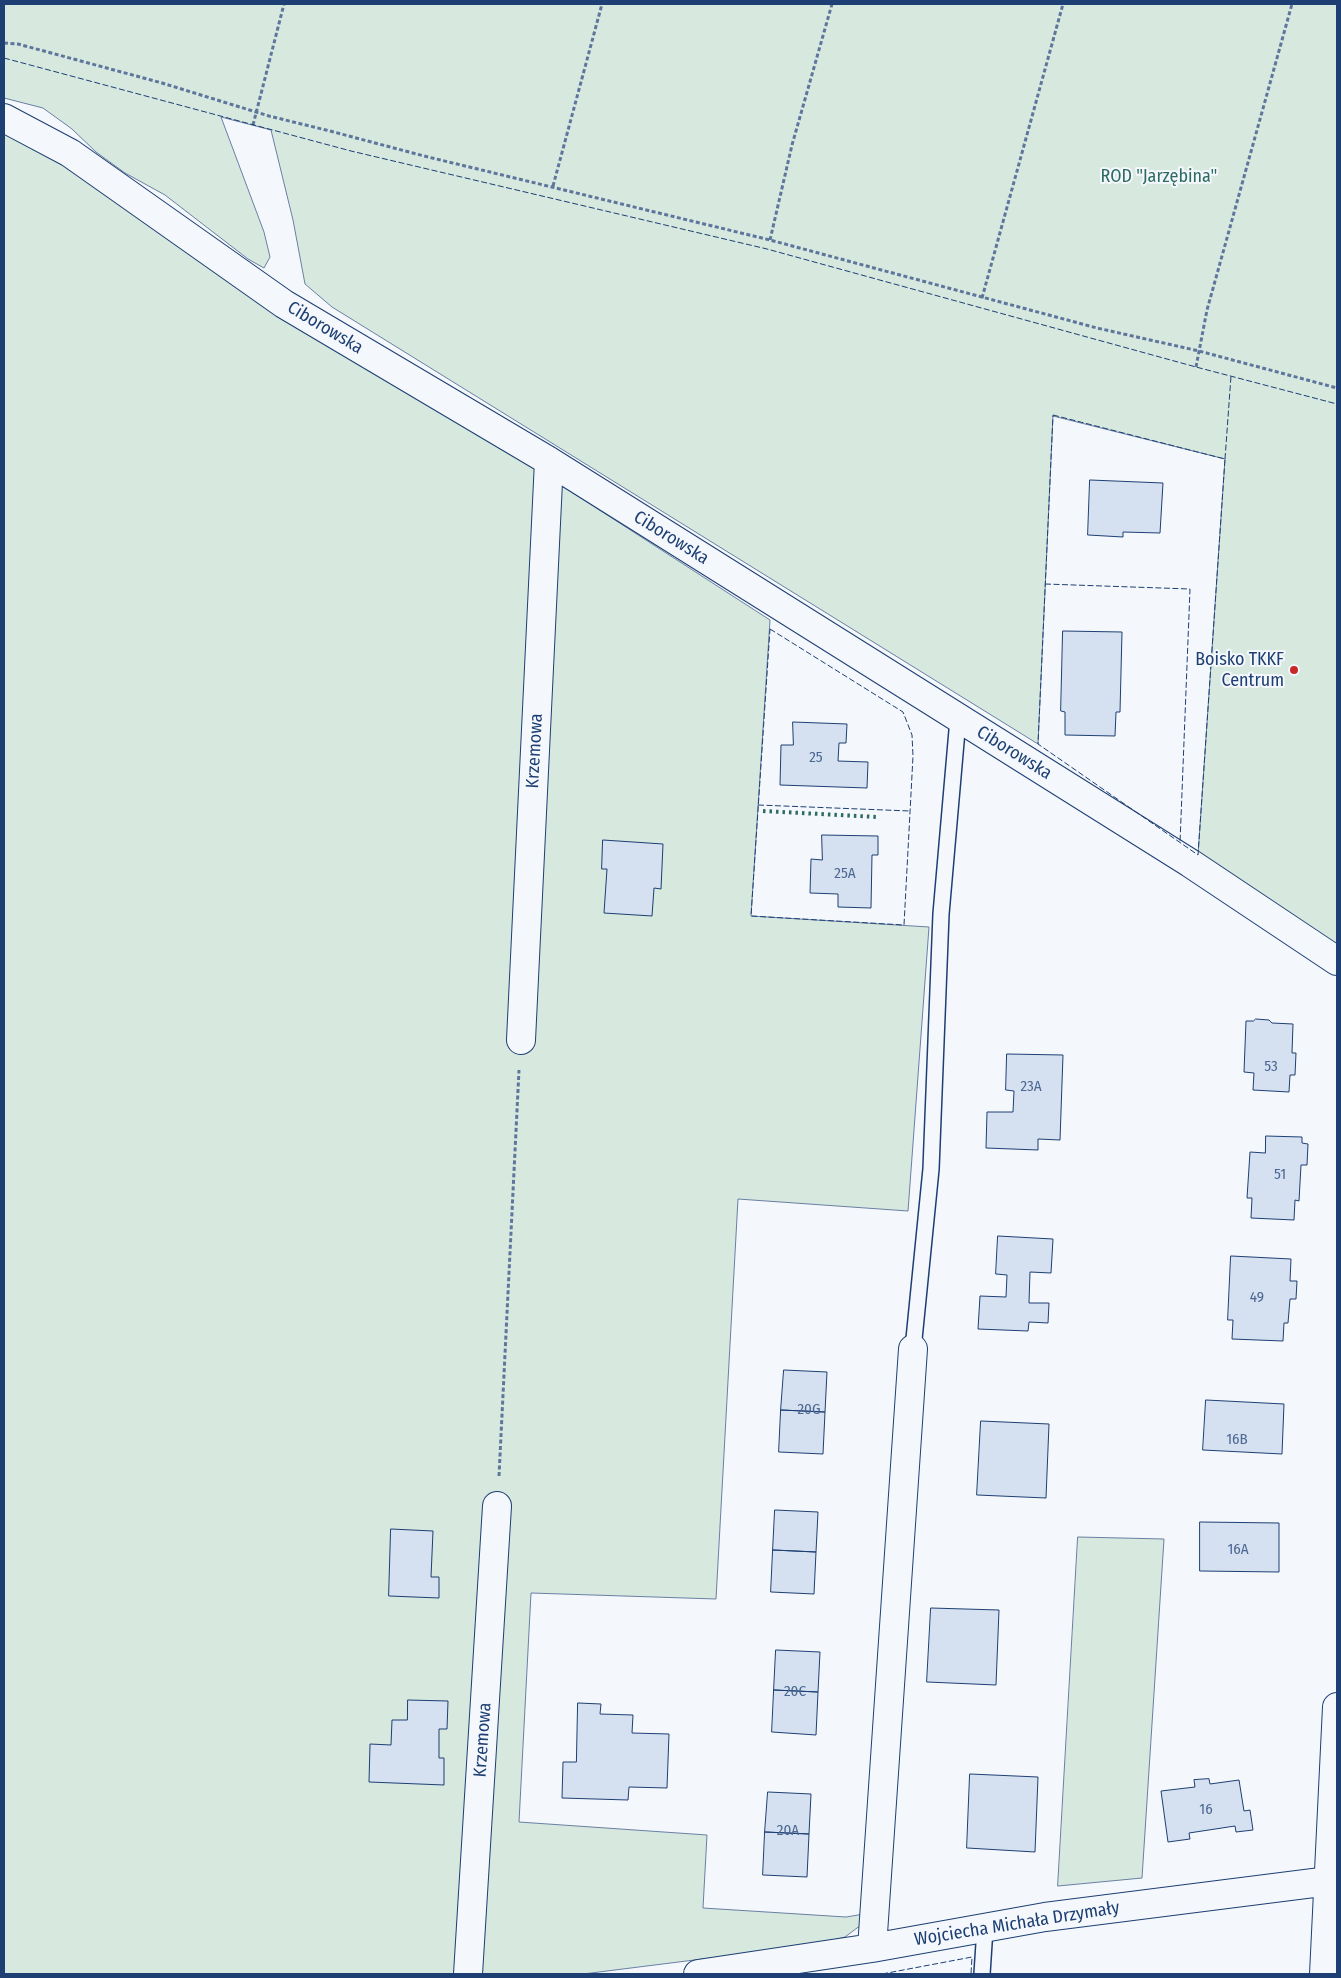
<!DOCTYPE html>
<html>
<head>
<meta charset="utf-8">
<style>
	body { margin:0 }
	#map { position:relative; width:1341px; height:1978px; overflow:hidden; background:#f4f7fb; font-family:"Fira Sans Condensed",sans-serif }
	canvas { display:block }
	.frame { position:absolute; inset:0; border:5px solid #1d3f73; pointer-events:none }
</style>
</head>
<body>
<div id="map">
<canvas width="1341" height="1978"></canvas>
<div class="frame"></div>
</div>
<script>
const g = document.querySelector('canvas').getContext('2d');
g.lineJoin = 'round';
function fillPath(path, color) {
  g.fillStyle = color;
  g.fill(path, 'evenodd');
}
function strokePath(path, color, width, dash) {
  g.strokeStyle = color;
  g.lineWidth = width;
  g.lineCap = dash ? 'butt' : 'round';
  g.setLineDash(dash || []);
  g.stroke(path);
}
function label(font, color, halo, rows, align = 'center') {
  g.font = font + ' "Fira Sans Condensed",sans-serif';
  g.lineWidth = 4;
  g.setLineDash([]);
  g.textBaseline = 'middle';
  g.strokeStyle = halo;
  g.fillStyle = color;
  for (const [text, x, y, turn = 0] of rows) {
    g.save();
    g.translate(x, y);
    g.rotate((+turn || 0) * Math.PI / 180);
    g.textAlign = isNaN(turn) ? turn : align;
    if (halo) g.strokeText(text, 0, 0);
    g.fillText(text, 0, 0);
    g.restore();
  }
}
const green = new Path2D(`
	M4,4H1337V945L1198,855L1225,459L1053,416L1038,744L332,307L305,284L293,220L271,130L221,117L264,232L270,257L264,268L248,259L165,195L125,173L96,152L72,129L43,108L4,98Z
	M4,126L770,620L751,916L929,927L908,1211L738,1199L716,1599L531,1593L519,1822L707,1835L703,1908L846,1917L864,1914L861,1925L845,1937L814,1945L583,1974H4Z
	M1078,1537L1164,1539L1142,1878L1058,1886Z`);
fillPath(green, '#d7e8df');
strokePath(green, '#687fa3', 1);
const building = new Path2D(`
	M1090,480L1163,483L1160,533L1123,532V537L1088,535Z
	M1063,631L1122,632L1120,712H1116L1115,736L1065,735V712L1061,711Z
	M793,722L847,724L846,743H839L838,761L868,762L867,788L780,785L781,745H793Z
	M822,835L878,836V855H872L871,908L838,907V894L810,893L811,859L822,860Z
	M603,840L663,844L661,889L654,888L652,916L604,913L607,869H602Z
	M1256,1019L1269,1020L1272,1023L1293,1024L1292,1053H1296L1295,1075H1290L1289,1092L1253,1090L1254,1073L1244,1072L1246,1021H1253Z
	M1007,1054L1063,1055L1060,1140L1038,1139V1150L986,1148L987,1112H1013L1014,1091L1006,1090Z
	M1266,1136L1302,1137V1143L1308,1144L1307,1165H1301L1299,1201L1295,1200L1294,1220L1251,1218L1252,1198H1247L1250,1152L1265,1153Z
	M998,1236L1053,1239L1051,1273L1030,1272L1029,1303H1049L1048,1323L1029,1322L1028,1331L978,1329L980,1296L1006,1297L1007,1275L996,1274Z
	M1231,1256L1291,1259L1290,1281H1297L1296,1299H1290L1288,1323H1284L1283,1341L1232,1339L1233,1320H1228Z
	M784,1370L827,1372L825,1412L781,1410Z
	M1206,1400L1284,1404L1282,1454L1203,1450Z
	M781,1410L825,1412L823,1454L779,1452Z
	M981,1421L1049,1424L1046,1498L977,1495Z
	M775,1510L818,1512L816,1552L773,1550Z
	M1200,1522L1279,1523V1572L1200,1571Z
	M391,1529L433,1531L431,1577H439V1598L389,1596Z
	M773,1550L816,1552L814,1594L771,1592Z
	M931,1608L999,1610L996,1685L927,1682Z
	M776,1650L820,1652L818,1692L774,1690Z
	M774,1690L818,1692L816,1735L772,1732Z
	M408,1700L448,1701L447,1729H439V1758H444V1785L369,1782L370,1744L391,1745L392,1720H407Z
	M578,1703L601,1704L600,1714L633,1715L632,1733L669,1734L667,1788L629,1787L628,1800L562,1798L563,1762H576Z
	M970,1774L1038,1777L1035,1852L967,1848Z
	M1209,1779L1210,1784L1239,1780L1244,1811L1250,1810L1253,1830L1236,1832L1235,1826L1189,1833L1190,1839L1168,1842L1161,1791L1195,1787L1194,1780Z
	M768,1792L811,1794L809,1834L765,1832Z
	M765,1832L809,1834L807,1877L763,1875Z`);
fillPath(building, '#d5e0f0');
strokePath(building, '#1d3f73', 1);
const service = new Path2D(`
	M913,1349L931,1169L941,914L958,719
	M982,1974L985,1928`);
const minor = new Path2D(`
	M4,118L70,153L284,304L549,461L1190,863L1337,961
	M521,1040L549,461
	M872,1948L913,1349
	M468,1974L497,1506
	M698,1974L872,1948L1045,1917L1337,1880
	M1324,1974L1337,1707`);
strokePath(service, '#1d3f73', 18);
strokePath(minor, '#1d3f73', 30);
strokePath(new Path2D(`
	M4,43L18,44L162,83L269,116L330,131L424,156L770,240L1097,328L1199,351L1337,388
	M253,125L284,4
	M553,186L602,4
	M770,240L792,145L832,4
	M982,298L1063,4
	M1196,367L1207,310L1292,4
	M499,1476L519,1070`), '#5e769c', 3, [4, 2.5]);
strokePath(service, '#f4f7fb', 15);
strokePath(minor, '#f4f7fb', 28);
strokePath(new Path2D(`
	M763,811L877,817`), '#2c6c60', 4, [2.5, 4]);
strokePath(new Path2D(`
	M4,58L351,151L767,249L1196,367L1337,404
	M1053,415L1225,459L1198,855L1038,744Z
	M1225,459L1231,376
	M1045,584L1190,589L1180,843
	M770,629L903,712L912,735L913,756L904,925L751,916Z
	M758,805L910,811
	M882,1974L972,1957L971,1974`), '#1d3f73', 1, [6, 2.5]);
for (const [x, y, r, color] of [
	[1294,670,5,"#c62828"]
]) {
  const dot = new Path2D();
  dot.arc(x, y, r, 0, 2 * Math.PI);
  g.fillStyle = color;
  g.fill(dot);
  strokePath(dot, '#f4f7fb', 2);
}
label('15px', '#4b6792', null, [
	["25",816,758],
	["25A",845,874],
	["53",1271,1067],
	["23A",1031,1087],
	["51",1280,1175],
	["49",1257,1298],
	["20G",809,1410],
	["16B",1237,1440],
	["16A",1238,1550],
	["20C",795,1692],
	["16",1206,1810],
	["20A",788,1831]
]);
label('18px', '#2c6c60', '#f4f7fb', [
	["ROD \"Jarzębina\"",1159,177]
]);
label('18px', '#1d3f73', '#f4f7fb', [
	["Ciborowska",325,328,31],
	["Ciborowska",671,538,32],
	["Krzemowa",535,751,-87],
	["Ciborowska",1014,753,32],
	["Krzemowa",483,1740,-86],
	["Wojciecha Michała Drzymały",1017,1924,-9]
]);
label('18px', '#1d3f73', '#f4f7fb', [
	["Boisko TKKF",1284,660],
	["Centrum",1284,681]
], 'right');
</script>
</body>
</html>
